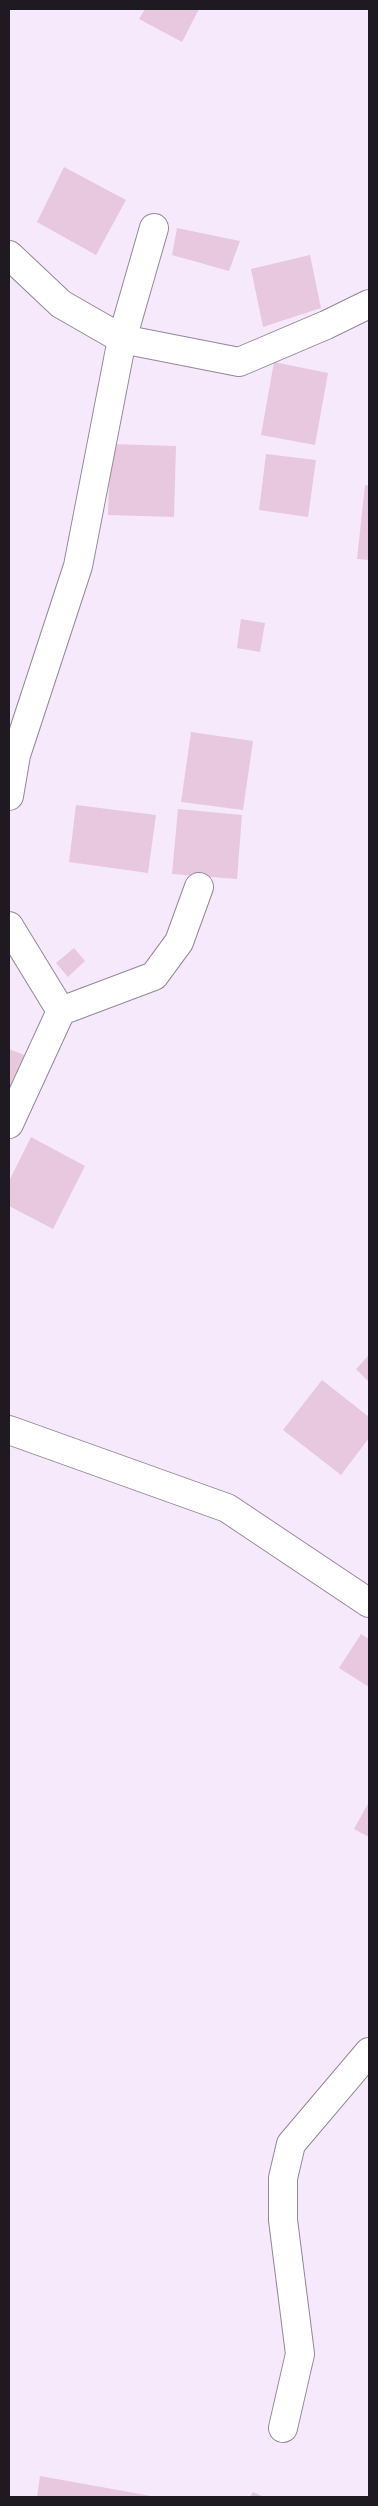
<!DOCTYPE html>
<html>
<head>
<meta charset="utf-8">
<style>
	body { margin:0 }
	#map { position:relative; width:378px; height:2506px; overflow:hidden; background:#f7e9fc; font-family:"Public Sans",sans-serif }
	canvas { display:block }
	.frame { position:absolute; inset:0; border:10px solid #1f1a21; pointer-events:none }
</style>
</head>
<body>
<div id="map">
<canvas width="378" height="2506"></canvas>
<div class="frame"></div>
</div>
<script>
const g = document.querySelector('canvas').getContext('2d');
g.lineJoin = 'round';
function fillPath(path, color) {
  g.fillStyle = color;
  g.fill(path, 'evenodd');
}
function strokePath(path, color, width, dash) {
  g.strokeStyle = color;
  g.lineWidth = width;
  g.lineCap = dash ? 'butt' : 'round';
  g.setLineDash(dash || []);
  g.stroke(path);
}
fillPath(new Path2D(`
	M145,9H199L182,42L139,19Z
	M64,167L126,200L96,255L37,222Z
	M177,228L240,241L229,271L172,255Z
	M310,255L321,308L263,327L251,269Z
	M274,362L328,373L315,445L261,435Z
	M110,444L176,446L174,517L108,515Z
	M266,454L316,460L308,517L259,510Z
	M365,485L369,486V560L357,559Z
	M241,619L265,623L260,652L237,648Z
	M191,732L253,741L243,810L181,802Z
	M76,805L156,815L148,873L69,862Z
	M178,809L242,815L237,879L172,874Z
	M74,948L85,961L68,977L56,963Z
	M9,1049L27,1056L9,1106Z
	M31,1137L85,1166L53,1229L9,1206V1181Z
	M369,1355V1382L356,1369Z
	M322,1380L369,1417V1438L341,1475L283,1430Z
	M361,1634L369,1639V1687L339,1668Z
	M369,1802V1837L354,1829Z
	M40,2476L151,2496V2497H37Z
	M253,2492L264,2497H250Z`), '#e7c8de');
const minor = new Path2D(`
	M9,255L61,304L122,339L239,362L326,325L369,304
	M9,796L16,755L78,566L122,339L154,228
	M9,926L61,1011L9,1124
	M61,1011L154,976L179,942L199,887
	M9,1430L227,1508L369,1603
	M283,2428L300,2354L283,2220V2178L291,2144L369,2052`);
strokePath(minor, '#938797', 30);
strokePath(minor, '#fff', 28);
</script>
</body>
</html>
